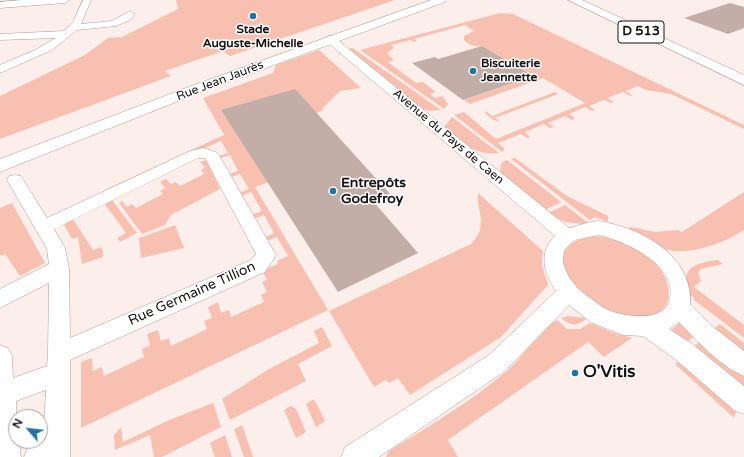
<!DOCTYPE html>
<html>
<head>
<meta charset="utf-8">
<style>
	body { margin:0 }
	#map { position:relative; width:744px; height:457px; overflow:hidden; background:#fceeea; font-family:"Varela Round",sans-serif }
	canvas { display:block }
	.north { position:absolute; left:8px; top:409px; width:40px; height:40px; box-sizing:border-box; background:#fff; border:1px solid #a3a09f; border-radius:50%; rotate:298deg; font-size:11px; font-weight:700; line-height:16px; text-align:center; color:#191210 }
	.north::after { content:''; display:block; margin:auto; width:14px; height:18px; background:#2173a4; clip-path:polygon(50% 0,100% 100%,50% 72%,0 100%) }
</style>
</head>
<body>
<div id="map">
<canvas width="744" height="457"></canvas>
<div class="north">N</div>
</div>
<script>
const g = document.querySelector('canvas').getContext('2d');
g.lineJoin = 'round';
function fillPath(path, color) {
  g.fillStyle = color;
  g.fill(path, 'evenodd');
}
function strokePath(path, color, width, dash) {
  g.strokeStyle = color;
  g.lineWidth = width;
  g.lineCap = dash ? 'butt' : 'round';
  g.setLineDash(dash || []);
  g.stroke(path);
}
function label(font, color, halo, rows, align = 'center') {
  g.font = font + ' "Varela Round",sans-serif';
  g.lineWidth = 3;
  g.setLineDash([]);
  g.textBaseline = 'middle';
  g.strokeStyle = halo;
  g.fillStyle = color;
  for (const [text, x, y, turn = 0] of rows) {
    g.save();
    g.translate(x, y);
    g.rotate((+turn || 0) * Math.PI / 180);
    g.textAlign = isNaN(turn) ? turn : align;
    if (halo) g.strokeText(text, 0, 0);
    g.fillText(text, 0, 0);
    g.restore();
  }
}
fillPath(new Path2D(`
	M176,0H395L230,56L223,51L165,71L171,76L0,139V96L85,55L108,38L122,37L178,9Z
	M500,13L513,14L744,125V129L671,94L646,90L638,86L626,91L632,95L630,96L623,92L607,98L614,102L611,103L604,100L589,106L595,110L592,111L585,107L569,114L575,118L572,120L565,116L548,123L554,127L550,128L544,124L525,132L530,137L527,138L521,134L498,143L505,149L502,152L454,115L464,112L496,139L585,103L543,78L470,104L464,100L533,76L482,46C474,47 469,45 464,40V36L474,31L465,25L414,39L417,41L414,42L410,40L391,45L394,48L387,53L394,60L388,62L416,83L423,82L436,92L430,94L435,98L442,96L448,104L444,109L360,50Z
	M353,48L441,110L430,111L423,109L348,49Z
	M319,50L361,88L340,91L323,108L322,111L316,113L337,158L255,187L328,310L81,428V362L92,358L93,371L102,367L104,376L144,357L142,349L150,345L147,334L158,330L161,341L169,338L171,346L207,329L204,321L212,318L208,307L218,302L221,313L229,310L231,317L264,302L261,295L267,292L262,282L267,280L262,270L278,264L277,261L288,256L277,237L266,241L264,238L274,233L264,215L253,219L251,215L262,211L251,192L241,196L239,193L249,189L240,174L231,177L229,174L238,171L230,155L220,158L219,156L228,153L221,141L126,183L105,190L224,135L203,98L273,73L276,65Z
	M555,92L558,94L495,118L501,122L493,120L485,113L486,111L492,116Z
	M452,117L499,153C475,156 461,142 444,127Z
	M515,158L567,196L608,216V222L595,217L590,220L511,159Z
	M206,160L220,189L171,215L165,225L142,234L119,203L122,201L127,207L132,204L136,208L163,194L160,191L165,188L160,182L166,179L171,184L176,182L180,186L204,174L201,170L205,167L200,162Z
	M507,160L561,202L545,210L500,173L501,163Z
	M744,192V230C725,243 691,255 668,250C654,248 640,239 628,233L629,228L631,227L655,232L678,230L682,232Z
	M478,193L543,251L542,265L548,285L501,337L410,395L398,378L389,383L386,380L374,387L329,311L471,244C490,224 476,213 478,193Z
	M112,200L137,233L120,242L117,238L126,233L104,203Z
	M12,203L45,263L20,276L5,254L1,256L0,254V208Z
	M565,205L591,225L565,222L548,213Z
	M73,219L93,250L101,247L103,251V257L82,264L78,237L72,239L62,221Z
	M175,225L184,248L141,258L139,238Z
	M594,236C614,238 637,244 652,259C677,284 677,320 634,317C628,316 619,317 613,315C607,313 601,306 595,303C588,298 575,292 570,285C568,282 567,275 565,271C557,247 574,239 594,236Z
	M718,260L723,264L701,269L698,273L701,281L694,287L744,325V338L694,300V297L689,296C688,290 685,283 686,277C688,264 707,261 718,260Z
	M567,316L587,318C578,327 570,326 561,318Z
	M557,320L567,329H580L590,323L611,332L632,338L604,357L588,342L448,440L458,457H386L389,451C429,426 472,401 508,370C525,355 537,332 557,320Z
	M682,321L697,334L686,343L671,330Z
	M720,324L744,343V353L714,329Z
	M322,327L332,346L298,364L306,381L230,420L222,399L269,369L319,343L314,331Z
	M703,339L744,373V392L692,348Z
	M682,359L737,407L734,418L675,364Z
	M314,399L325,421L316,427L306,404Z
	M213,403L221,427L162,457H154L150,435L115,450L114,435L121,427L123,442L167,421Z
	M291,406L296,409L306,432L296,438L284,410Z
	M242,425L253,457H244L234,429Z
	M225,435L232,457H215L210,443Z`), '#f7c0b1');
fillPath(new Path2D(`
	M730,3L744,7V28L728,34L684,18Z
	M482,46L533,76L463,100L412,63L435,57L438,59Z
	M295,89L390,194L373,201L418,253L338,292L221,110Z`), '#c3ada7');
const minor = new Path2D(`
	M83,0H91L81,24L112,21L130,11L135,14L130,20L116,26L77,30L52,50L0,73V65L35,50L56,38L0,40V34L64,31L73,22Z
	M330,36L334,37L569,228C578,226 590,221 599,221C607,222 616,225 623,227C657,238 693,264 690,304L712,326L744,351V376C721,367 696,340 679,322L669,329L691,343L744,386V414L735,411L675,359L643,336L623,335L592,323L569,305L505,371L379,457H341L345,447L489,355L556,291C544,274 538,251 555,236L326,41L325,39L326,37ZM599,235C625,241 681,266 669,302C662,323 622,316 608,310C602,307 596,302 590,298C579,291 567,278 564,265C562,261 564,255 564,250L575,240Z
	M203,148L216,152L219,155L276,255L265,272L70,360V457H24L28,447L43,441L46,390L16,401V441H19L21,457H0V345L8,348L12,356L13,378L47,366L48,354L49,283L0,308V289L49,264L47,249L7,180L9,176L15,175L21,176L47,218L190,151ZM198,158H205L256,254L251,260L70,338L69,268L65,248L54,229Z`);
const tertiary = new Path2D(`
	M22,0H70L65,3L0,8V2Z`);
const secondary = new Path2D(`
	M431,0H446L445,2L201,92L0,172V159L191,86Z`);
const primary = new Path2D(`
	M568,0H582L744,75V85Z`);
strokePath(minor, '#b09b95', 1);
strokePath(tertiary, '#b09b95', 1);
strokePath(secondary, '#b09b95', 1);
strokePath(primary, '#b09b95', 1);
fillPath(minor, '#fff');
fillPath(tertiary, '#fff');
fillPath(secondary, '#fff');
fillPath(primary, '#fff');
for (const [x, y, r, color] of [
	[253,16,4,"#2173a4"],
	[473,71,4,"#2173a4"],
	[333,191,4,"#2173a4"],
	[575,373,4,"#2173a4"]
]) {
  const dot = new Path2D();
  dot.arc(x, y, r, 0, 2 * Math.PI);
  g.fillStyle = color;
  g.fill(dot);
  strokePath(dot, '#fff', 1.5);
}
label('bold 12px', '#191210', '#fff', [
	["Stade",253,30],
	["Auguste-Michelle",253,44],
	["Biscuiterie",481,64,"left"],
	["Jeannette",481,78,"left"]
]);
label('12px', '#191210', '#fff', [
	["Rue Jean Jaurès",220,81,-21],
	["Avenue du Pays de Caen",448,137,40]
]);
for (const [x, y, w] of [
	[641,32,46]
]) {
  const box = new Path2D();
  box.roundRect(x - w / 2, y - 11, w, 22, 3);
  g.fillStyle = '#fff';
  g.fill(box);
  strokePath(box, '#191210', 1);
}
label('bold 13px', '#191210', null, [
	["D 513",641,32]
]);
label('bold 14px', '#191210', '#fff', [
	["Entrepôts",341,183],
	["Godefroy",341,199]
], 'left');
label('14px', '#191210', '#fff', [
	["Rue Germaine Tillion",192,294,-24]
]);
label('bold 17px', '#191210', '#fff', [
	["O'Vitis",583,373]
], 'left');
</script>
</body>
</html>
